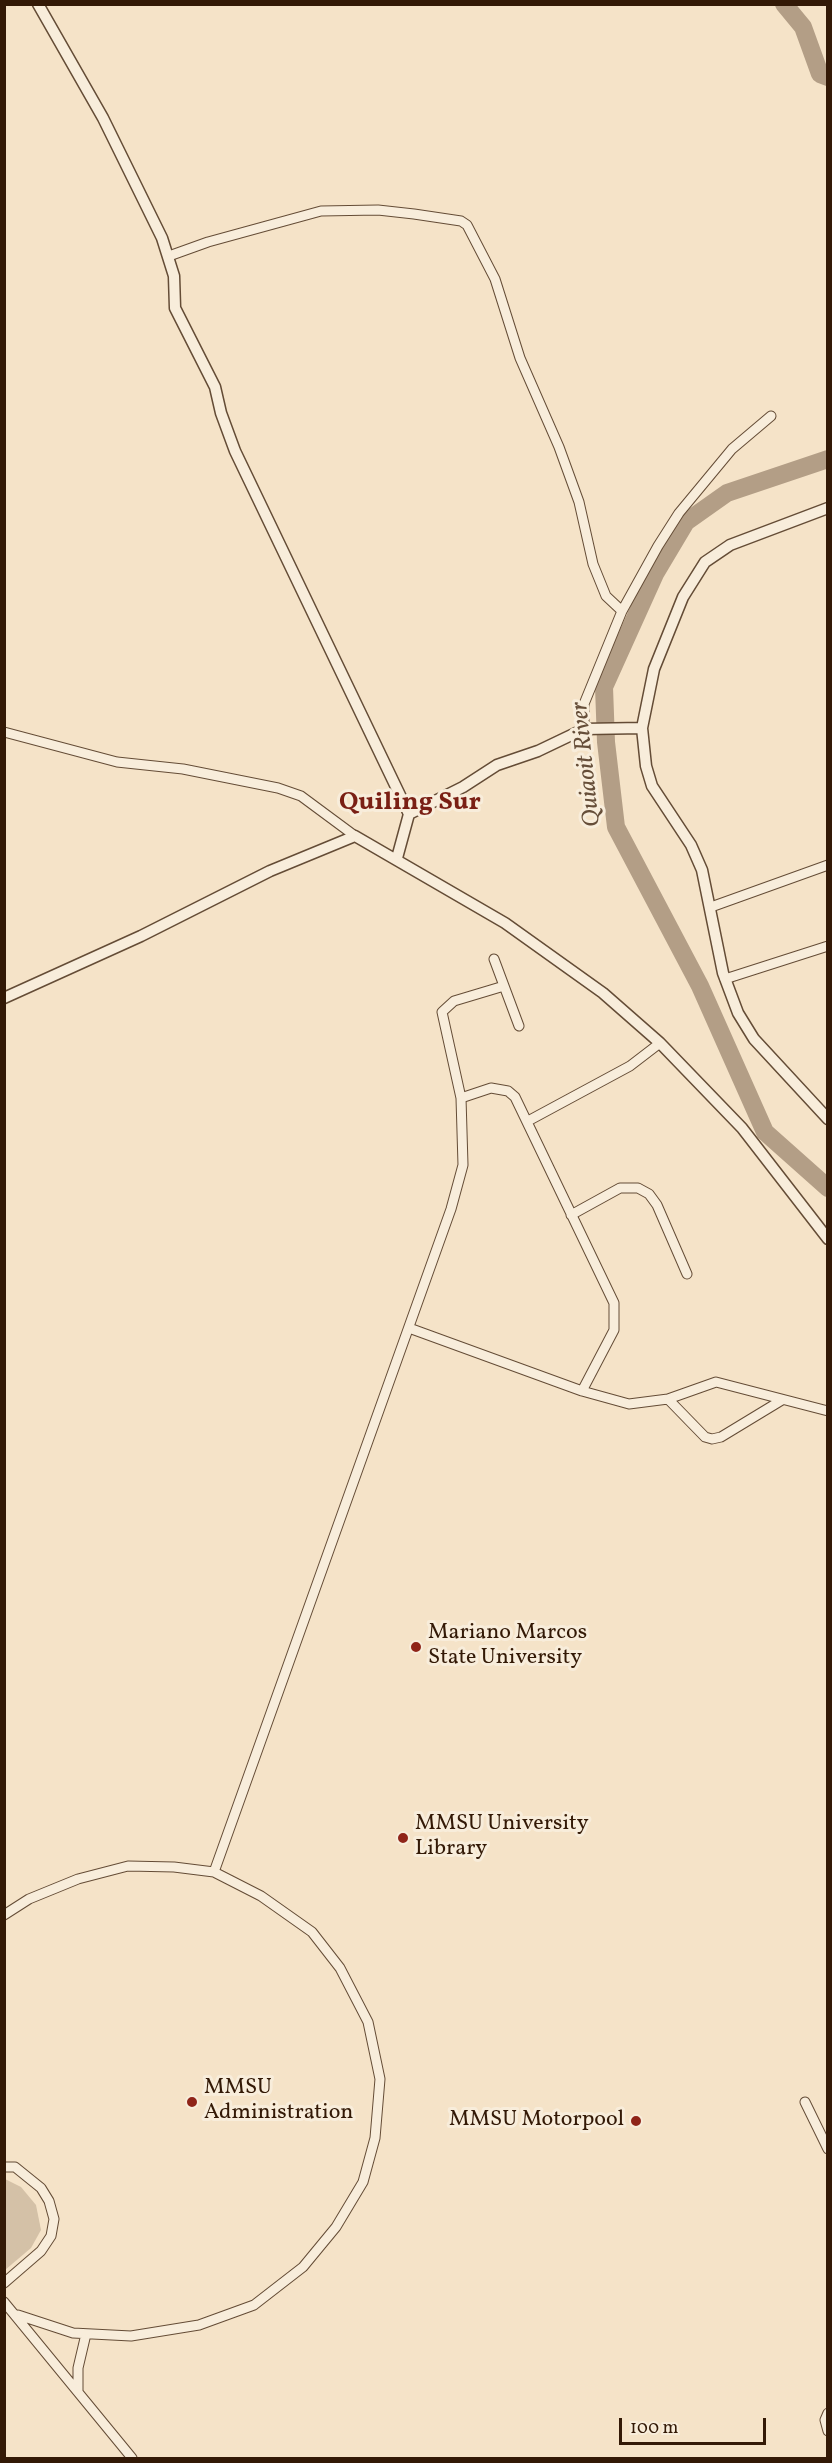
<!DOCTYPE html>
<html>
<head>
<meta charset="utf-8">
<style>
	body { margin:0 }
	#map { position:relative; width:832px; height:2463px; overflow:hidden; background:#f5e3c8; font-family:Vollkorn,serif }
	canvas { display:block }
	.frame { position:absolute; inset:0; border:6px solid #331906; pointer-events:none }
	.scale { position:absolute; left:619px; top:2418px; width:147px; height:27px; box-sizing:border-box; border:3px solid #331906; border-top:0; padding-left:8px; font-size:18px; line-height:21px; white-space:nowrap; color:#331906; -webkit-text-stroke:4px #f8eddb; paint-order:stroke }
</style>
</head>
<body>
<div id="map">
<canvas width="832" height="2463"></canvas>
<div class="frame"></div>
<div class="scale">100 m</div>
</div>
<script>
const ctx = document.querySelector('canvas').getContext('2d');
ctx.lineJoin = 'round';
function fillPath(path, color) {
  ctx.fillStyle = color;
  ctx.fill(path, 'evenodd');
}
function shape(rows) {
  const path = new Path2D();
  for (const r of rows) {
    path.moveTo(r[0], r[1]);
    for (let i = 2; i < r.length; i += 2) path.lineTo(r[i], r[i + 1]);
  }
  return path;
}
function stroke(path, color, width, dash) {
  ctx.strokeStyle = color;
  ctx.lineWidth = width;
  ctx.lineCap = dash ? 'butt' : 'round';
  ctx.setLineDash(dash || []);
  ctx.stroke(path);
}
function write(font, color, halo, rows, align = 'center') {
  ctx.font = font + ' Vollkorn,serif';
  ctx.lineWidth = 6;
  ctx.setLineDash([]);
  ctx.textBaseline = 'middle';
  ctx.strokeStyle = halo;
  ctx.fillStyle = color;
  for (const [text, x, y, turn = 0] of rows) {
    ctx.save();
    ctx.translate(x, y);
    ctx.rotate((+turn || 0) * Math.PI / 180);
    ctx.textAlign = isNaN(turn) ? turn : align;
    if (halo) ctx.strokeText(text, 0, 0);
    ctx.fillText(text, 0, 0);
    ctx.restore();
  }
}
fillPath(shape([
	[5,2179,21,2187,36,2205,41,2230,31,2248,5,2270]
]), '#d4c1a7');
stroke(shape([
	[784,4,803,27,820,74,828,77],
	[828,459,727,493,686,522,655,574,604,687,606,742,616,827,700,986,765,1132,828,1188]
]), '#b39e86', 18);
const minor = shape([
	[169,256,208,242,321,211,378,210,414,214,461,221,467,225,495,279,520,358,559,447,579,502,593,564,606,596,622,611],
	[584,729,584,704,622,611,658,546,679,513,732,449,771,416],
	[4,732,117,762,183,769,278,788,301,796,355,836],
	[711,907,828,865],
	[494,959,519,1026],
	[725,979,828,946],
	[461,1098,491,1088,508,1091,515,1097,614,1303,614,1330,582,1391],
	[528,1121,630,1066,660,1043],
	[571,1215,620,1188,638,1188,649,1194,657,1205,687,1274],
	[409,1328,582,1391,629,1404,668,1399,716,1382,828,1411],
	[668,1399,705,1437,712,1439,721,1437,782,1400],
	[214,1872,451,1209,463,1165,461,1098,442,1012,454,1001,504,986],
	[4,1915,29,1899,78,1879,128,1866,174,1867,214,1872,261,1896,312,1932,340,1968,368,2022,380,2079,375,2138,363,2182,336,2227,303,2267,254,2305,199,2325,131,2336,73,2333,18,2315],
	[805,2102,828,2149],
	[4,2167,15,2167,41,2188,49,2201,54,2219,51,2236,41,2251,4,2283],
	[4,2302,132,2458],
	[78,2391,78,2368,86,2334],
	[828,2413,825,2420,828,2431]
]);
const tertiary = shape([
	[38,4,103,118,162,238,174,276,175,308,215,387,221,413,235,451,409,814,397,858],
	[828,508,730,545,705,562,683,597,654,669,642,728,646,766,652,786,691,845,702,870,723,973,738,1013,754,1039,828,1119],
	[409,814,463,787,497,765,538,751,584,729,642,728],
	[4,998,141,936,270,871,355,836,505,923,603,993,660,1043,742,1128,828,1239]
]);
stroke(minor, '#644c36', 11);
stroke(tertiary, '#644c36', 13);
stroke(minor, '#f8eddb', 9);
stroke(tertiary, '#f8eddb', 10);
for (const [x, y, r, color] of [
	[416,1647,6,"#8f2418"],
	[403,1838,6,"#8f2418"],
	[192,2102,6,"#8f2418"],
	[636,2121,6,"#8f2418"]
]) {
  const dot = new Path2D();
  dot.arc(x, y, r, 0, 2 * Math.PI);
  ctx.fillStyle = color;
  ctx.fill(dot);
  stroke(dot, '#f8eddb', 2);
}
write('22px', '#331906', '#f8eddb', [
	["Mariano Marcos",428,1634],
	["State University",428,1659],
	["MMSU University",415,1825],
	["Library",415,1850],
	["MMSU",204,2089],
	["Administration",204,2114],
	["MMSU Motorpool",624,2121,"right"]
], 'left');
write('italic 24px', '#664e39', '#f8eddb', [
	["Quiaoit River",588,764,-96]
]);
write('bold 26px', '#7a1f14', '#f8eddb', [
	["Quiling Sur",410,804]
]);
</script>
</body>
</html>
